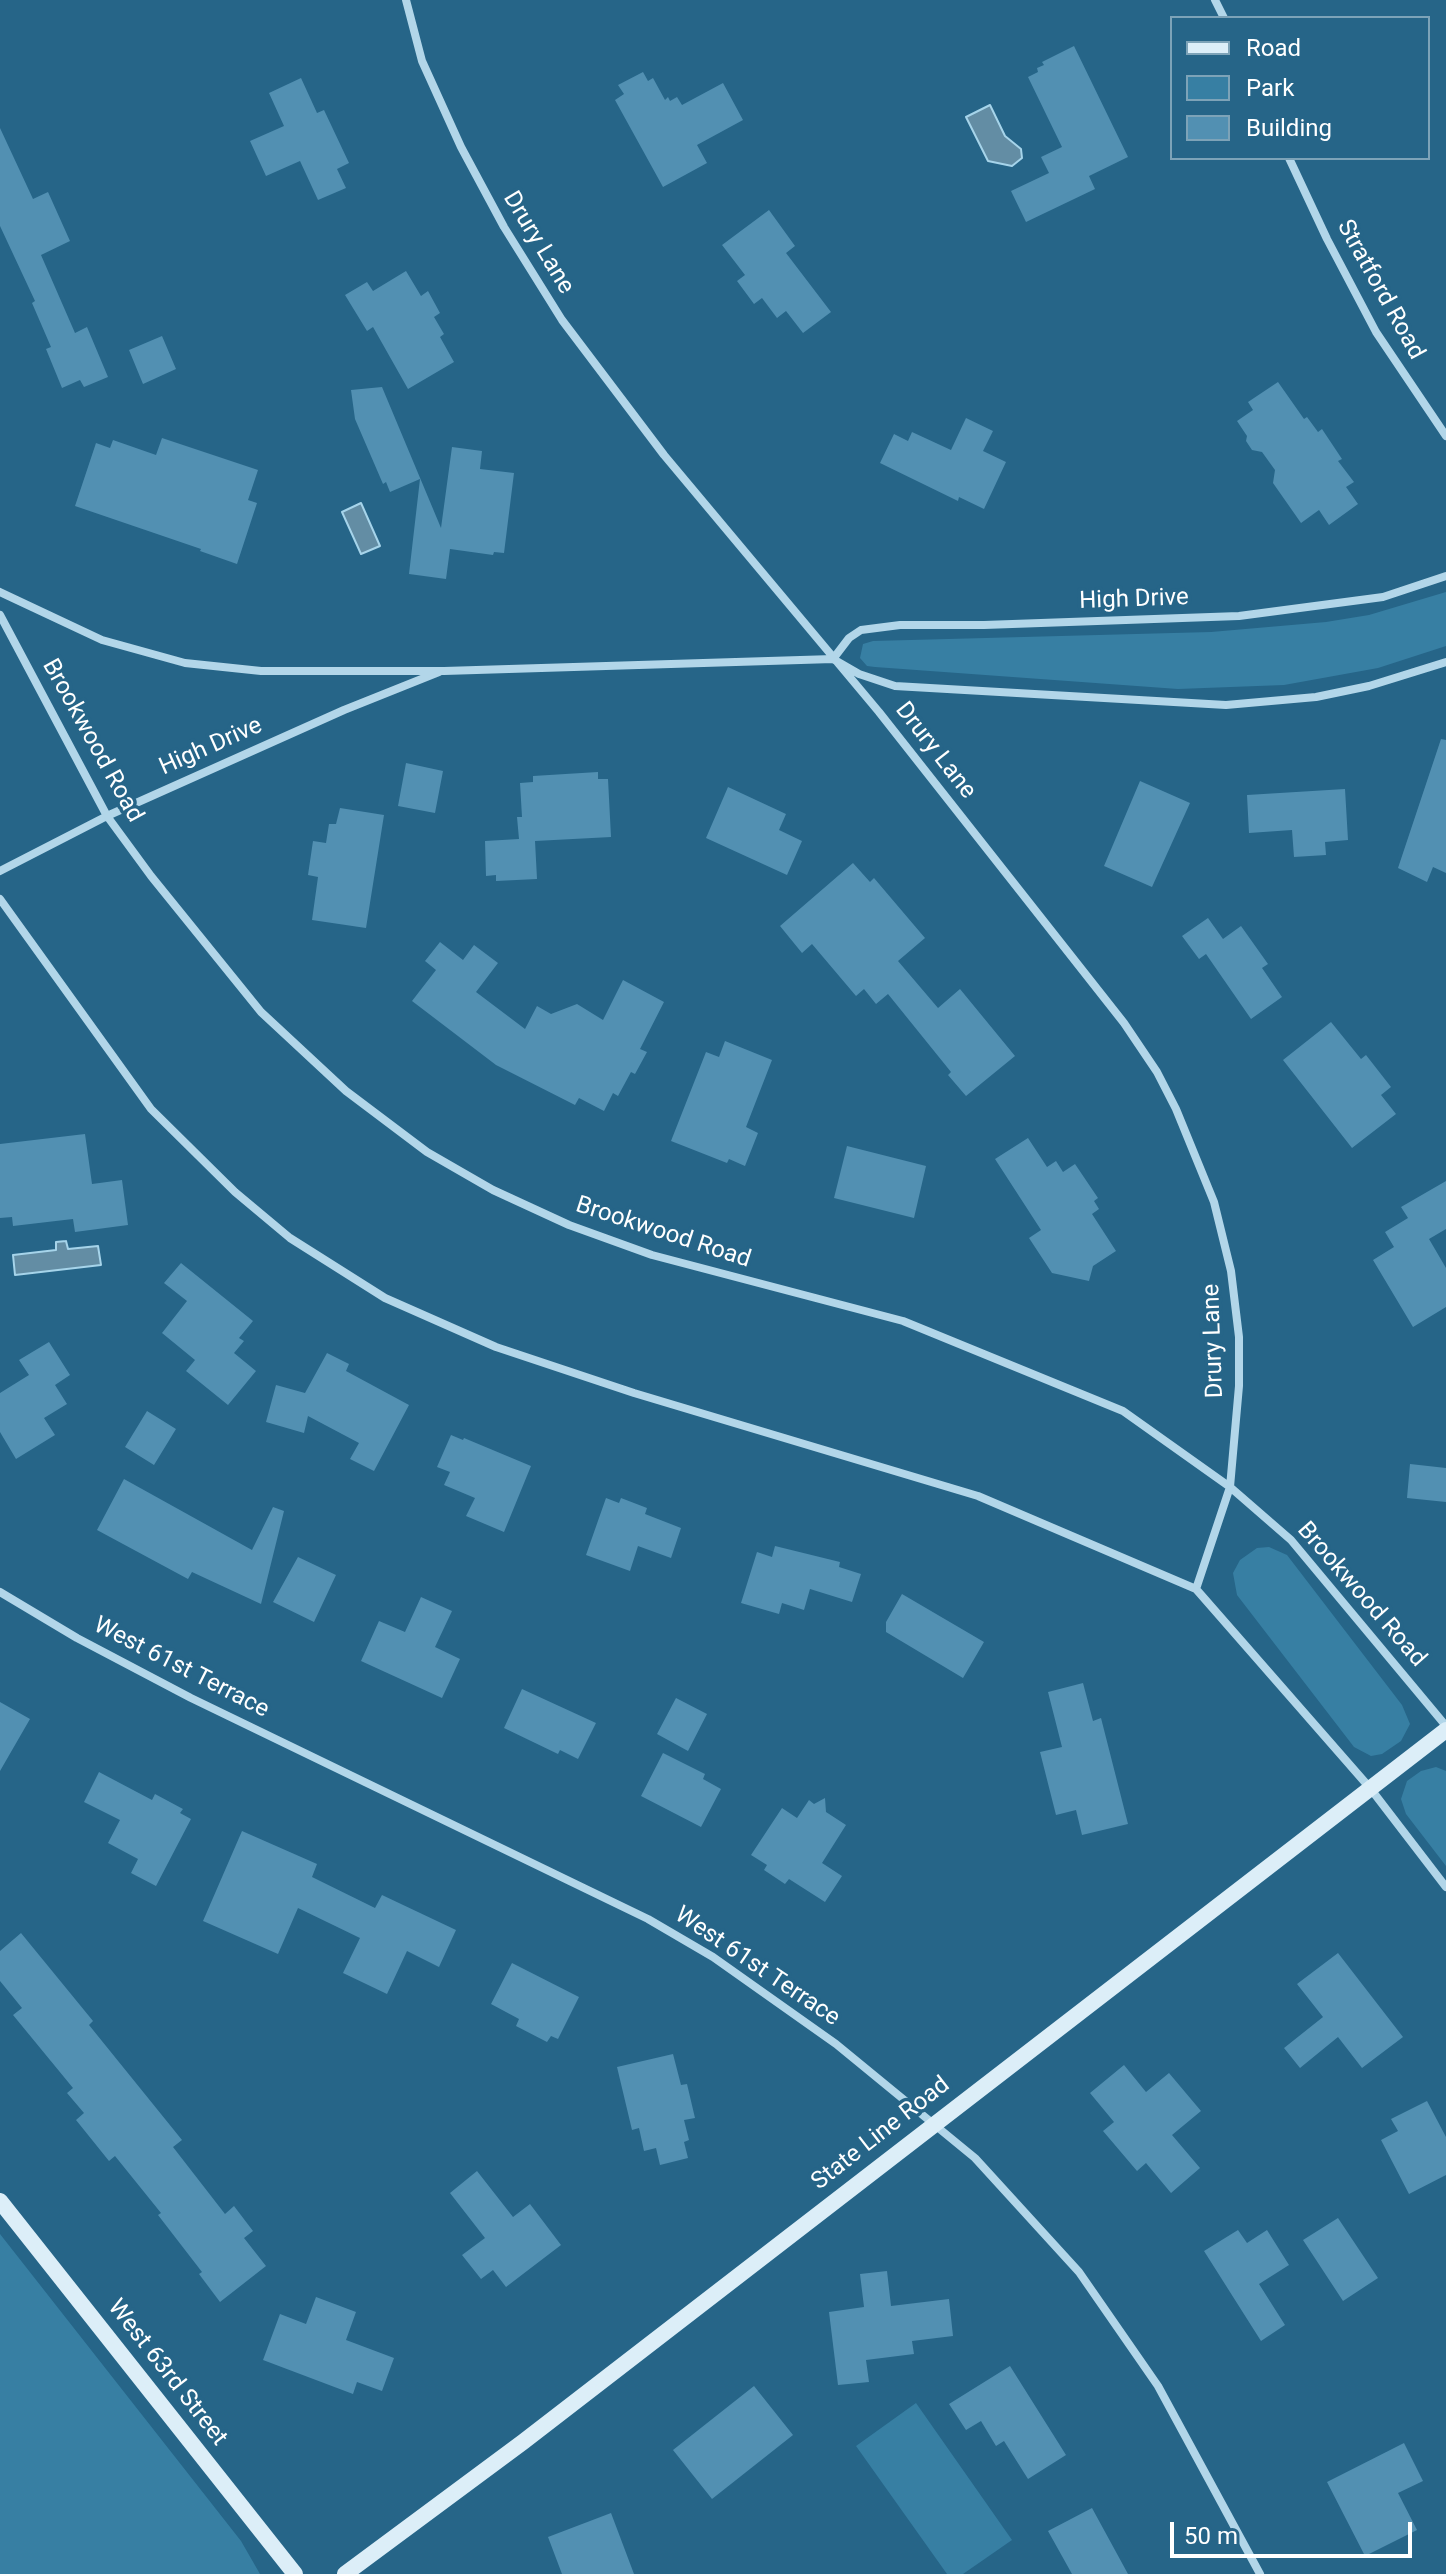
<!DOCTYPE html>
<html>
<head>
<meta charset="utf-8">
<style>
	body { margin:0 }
	#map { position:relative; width:1446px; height:2574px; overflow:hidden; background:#266588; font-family:Roboto,sans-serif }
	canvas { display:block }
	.legend { position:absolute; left:1170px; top:16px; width:260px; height:144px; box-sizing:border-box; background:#266588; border:2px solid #7da3b8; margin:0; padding:10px 14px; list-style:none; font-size:24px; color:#fff }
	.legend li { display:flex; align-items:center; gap:16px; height:40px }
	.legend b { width:40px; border:2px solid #7da3b8 }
	.scale { position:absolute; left:1170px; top:2522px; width:242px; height:36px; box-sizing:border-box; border:4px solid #fff; border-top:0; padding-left:10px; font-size:24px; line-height:28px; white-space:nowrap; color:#fff; -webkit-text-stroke:6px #266588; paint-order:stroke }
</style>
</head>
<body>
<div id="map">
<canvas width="1446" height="2574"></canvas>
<ul class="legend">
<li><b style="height:10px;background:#dceef8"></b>Road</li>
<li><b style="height:22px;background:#377fa3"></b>Park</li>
<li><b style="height:22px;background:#5290b2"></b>Building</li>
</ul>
<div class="scale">50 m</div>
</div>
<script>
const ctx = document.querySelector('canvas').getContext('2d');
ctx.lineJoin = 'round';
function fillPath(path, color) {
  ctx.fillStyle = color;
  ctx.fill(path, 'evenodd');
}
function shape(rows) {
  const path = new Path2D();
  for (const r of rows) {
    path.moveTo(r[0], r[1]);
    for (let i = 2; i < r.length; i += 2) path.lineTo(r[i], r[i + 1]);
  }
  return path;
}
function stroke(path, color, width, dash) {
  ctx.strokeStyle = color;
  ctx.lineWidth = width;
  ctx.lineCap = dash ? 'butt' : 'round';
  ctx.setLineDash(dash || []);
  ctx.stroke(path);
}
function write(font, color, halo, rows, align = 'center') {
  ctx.font = font + ' Roboto,sans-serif';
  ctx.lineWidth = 7;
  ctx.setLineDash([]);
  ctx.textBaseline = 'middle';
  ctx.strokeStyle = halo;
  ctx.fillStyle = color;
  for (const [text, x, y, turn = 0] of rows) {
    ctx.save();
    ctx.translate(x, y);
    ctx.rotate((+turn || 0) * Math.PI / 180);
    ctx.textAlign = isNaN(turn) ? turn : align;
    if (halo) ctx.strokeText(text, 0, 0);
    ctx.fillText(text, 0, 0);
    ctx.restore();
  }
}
fillPath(shape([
	[1446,592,1446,646,1378,668,1284,685,1178,689,875,667,867,666,860,658,863,644,873,641,1211,632,1326,622,1369,615],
	[1269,1547,1287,1555,1402,1705,1410,1724,1401,1741,1382,1754,1371,1756,1354,1747,1237,1595,1233,1573,1240,1560,1257,1548],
	[1436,1767,1446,1771,1446,1866,1406,1814,1401,1799,1407,1781,1421,1771],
	[0,2234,241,2541,260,2574,0,2574],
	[916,2403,1012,2540,963,2574,947,2574,856,2446]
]), '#377fa3');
const water = shape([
	[990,105,1005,136,1021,149,1022,158,1012,166,988,161,966,117,990,105],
	[361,503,380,546,361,554,342,512,361,503],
	[66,1241,68,1249,98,1246,101,1265,15,1275,13,1255,56,1250,56,1242,66,1241]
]);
fillPath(water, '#638da4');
stroke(water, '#a6d4ea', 2);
fillPath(shape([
	[1074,46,1128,157,1089,176,1095,189,1026,222,1011,191,1049,173,1041,157,1062,147,1028,77,1038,72,1037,68,1044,65,1042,62],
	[643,72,648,81,653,78,665,100,668,97,670,101,677,97,682,105,723,83,743,120,697,145,707,163,663,187,615,100,624,94,618,85],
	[301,78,317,113,324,110,349,163,337,169,346,188,318,200,300,161,266,176,250,141,284,126,269,93],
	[0,128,33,199,48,192,70,241,41,255,75,333,87,327,108,377,84,387,80,380,62,388,46,349,51,347,32,303,35,301,0,226],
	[769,210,795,246,786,253,831,312,803,333,786,311,777,318,762,298,754,304,737,281,745,275,722,245],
	[406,271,421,296,428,291,440,313,434,317,444,334,440,337,454,362,408,389,373,327,367,331,345,295,367,282,373,291],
	[162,336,176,369,143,384,129,350],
	[1278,382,1304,419,1307,417,1318,432,1322,429,1342,459,1338,461,1354,482,1346,487,1358,504,1329,525,1319,510,1301,523,1273,483,1275,470,1262,452,1252,450,1246,441,1247,436,1237,421,1253,410,1248,402],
	[382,387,441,528,452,447,482,451,480,469,514,473,504,553,494,552,493,555,450,549,446,579,409,574,420,479,390,492,386,482,383,484,355,419,351,390],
	[966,418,993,431,983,451,1006,462,984,509,959,497,958,501,880,463,894,434,908,441,912,432,951,450],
	[162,438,258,470,248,500,257,503,237,564,200,551,201,549,75,506,96,443,110,448,113,440,156,455],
	[1441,739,1446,740,1446,873,1433,867,1427,882,1398,868],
	[406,763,443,771,435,813,398,806],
	[598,772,598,779,608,779,611,837,535,841,537,879,496,881,496,875,486,876,485,841,519,839,517,817,522,817,520,783,533,782,533,776],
	[1140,781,1190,803,1152,887,1104,866],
	[728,787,786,814,779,830,802,841,787,875,706,838],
	[1345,789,1348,840,1325,842,1326,855,1294,857,1292,830,1249,833,1247,795],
	[340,808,384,815,366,928,312,920,318,877,308,875,313,841,326,843,329,824,336,824],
	[853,863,870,882,874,878,925,938,898,961,938,1008,960,989,1015,1056,966,1096,948,1075,951,1072,888,994,876,1004,864,989,856,996,812,944,802,953,780,926],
	[1208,918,1223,939,1241,926,1268,964,1262,968,1282,997,1251,1019,1206,954,1199,959,1182,936],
	[440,942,463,960,474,945,498,963,476,992,525,1029,537,1006,551,1014,577,1004,603,1020,623,980,664,1002,640,1049,647,1052,635,1074,631,1072,618,1096,613,1093,604,1111,579,1098,575,1105,496,1065,412,1001,436,970,425,961],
	[1331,1022,1361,1059,1366,1055,1391,1087,1381,1095,1396,1114,1352,1148,1283,1060],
	[725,1041,772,1060,746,1127,758,1133,745,1166,729,1159,727,1163,671,1141,706,1052,719,1057],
	[85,1134,92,1184,122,1180,128,1225,75,1232,73,1219,13,1226,12,1217,0,1218,0,1144],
	[1028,1138,1047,1167,1056,1161,1063,1172,1075,1164,1098,1198,1094,1201,1099,1209,1092,1214,1116,1251,1093,1266,1089,1281,1052,1273,1029,1238,1041,1230,995,1159],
	[847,1146,926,1166,914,1218,834,1198],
	[1446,1181,1446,1229,1429,1239,1446,1268,1446,1307,1413,1327,1373,1260,1394,1247,1385,1232,1408,1218,1401,1207],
	[181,1263,253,1321,239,1338,244,1341,234,1353,256,1371,228,1405,186,1371,195,1360,162,1333,187,1301,164,1283],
	[49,1342,70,1375,55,1385,67,1404,44,1418,55,1435,16,1459,0,1432,0,1393,29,1375,19,1360],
	[327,1353,349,1364,346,1371,409,1405,374,1471,350,1459,359,1443,308,1416,304,1433,266,1422,276,1385,305,1393],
	[147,1411,176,1429,154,1465,125,1447],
	[451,1435,463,1440,464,1438,531,1466,504,1532,466,1516,475,1498,444,1485,450,1472,437,1467],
	[1410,1464,1446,1468,1446,1502,1407,1498],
	[124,1479,252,1550,273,1507,284,1511,261,1604,192,1572,188,1579,97,1530],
	[606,1498,619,1503,621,1498,647,1508,645,1514,681,1528,671,1558,638,1546,630,1571,586,1555],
	[775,1546,840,1562,839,1567,861,1574,852,1602,810,1589,804,1610,782,1603,779,1614,741,1603,757,1552,772,1557],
	[298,1557,336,1575,314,1622,273,1602],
	[902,1594,984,1642,963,1678,886,1632,886,1622],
	[421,1597,452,1611,435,1647,460,1659,442,1698,361,1661,379,1621,405,1632],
	[1083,1683,1093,1721,1101,1718,1128,1824,1082,1835,1076,1810,1056,1815,1040,1752,1062,1747,1048,1692],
	[522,1689,596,1723,578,1759,560,1750,558,1754,504,1728],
	[676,1698,707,1714,688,1751,657,1734],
	[0,1702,30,1719,0,1771],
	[663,1753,705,1774,703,1779,721,1789,701,1827,641,1796],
	[99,1772,152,1800,155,1794,183,1809,180,1813,191,1819,156,1886,131,1873,138,1859,108,1843,120,1820,84,1802],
	[825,1798,826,1812,846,1825,822,1863,842,1876,825,1902,789,1879,785,1884,764,1870,767,1865,751,1855,782,1808,797,1818,809,1800,814,1804],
	[242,1831,317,1864,312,1877,375,1908,382,1895,456,1930,439,1967,407,1951,387,1994,343,1973,360,1938,298,1908,278,1954,203,1921],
	[21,1933,93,2021,89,2025,182,2140,173,2147,225,2214,234,2206,253,2231,244,2238,266,2266,220,2302,199,2274,202,2272,158,2215,161,2213,115,2156,109,2161,76,2120,84,2113,67,2093,73,2088,13,2015,22,2008,0,1981,0,1951],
	[1338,1953,1403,2037,1362,2068,1338,2037,1300,2068,1284,2048,1323,2017,1297,1984],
	[512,1963,579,1997,558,2039,551,2036,547,2042,516,2026,519,2019,491,2004],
	[673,2054,681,2085,687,2084,695,2118,684,2120,689,2140,684,2142,688,2158,660,2165,656,2148,644,2151,639,2128,632,2130,617,2067],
	[1124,2065,1146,2092,1169,2073,1201,2111,1172,2135,1200,2168,1171,2193,1146,2163,1137,2171,1103,2131,1114,2122,1090,2093],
	[1427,2101,1446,2137,1446,2175,1409,2194,1381,2140,1398,2131,1391,2119],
	[477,2171,513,2217,530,2204,561,2245,506,2287,493,2270,481,2279,462,2255,485,2238,450,2193],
	[1338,2218,1378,2278,1343,2301,1303,2240],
	[1238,2230,1247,2243,1267,2230,1289,2265,1259,2284,1285,2325,1261,2341,1204,2251],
	[887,2271,891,2306,949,2299,953,2336,912,2341,914,2354,866,2360,869,2382,838,2385,829,2312,864,2307,860,2274],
	[316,2297,356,2312,346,2340,394,2358,382,2391,357,2382,353,2394,263,2360,280,2314,306,2324],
	[1010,2366,1066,2455,1028,2479,1004,2441,996,2446,981,2421,966,2430,949,2404],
	[754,2386,793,2435,712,2499,673,2450],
	[1404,2443,1423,2481,1398,2493,1417,2530,1365,2556,1327,2482],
	[1092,2508,1128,2574,1072,2574,1048,2531],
	[611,2513,634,2574,562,2574,548,2537]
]), '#5290b2');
stroke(shape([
	[406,0,422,61,461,147,504,227,562,320,664,455,879,712,1124,1023,1157,1072,1176,1109,1214,1202,1231,1271,1239,1337,1239,1386,1230,1487,1196,1589],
	[1215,0,1224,18],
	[1289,158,1327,239,1376,332,1446,436],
	[0,592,102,640,185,663,261,671,444,671,833,659,859,674,895,686,1226,705,1316,697,1369,686,1446,662],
	[0,615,107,816,151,876,261,1012,346,1091,427,1152,493,1190,569,1225,652,1255,903,1321,1123,1411,1230,1487,1291,1540,1446,1726],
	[833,659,849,638,861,630,900,625,984,625,1239,616,1383,597,1446,576],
	[0,871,107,816,344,710,439,672],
	[0,899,151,1109,235,1192,290,1238,385,1298,496,1347,634,1393,978,1496,1196,1589,1370,1788,1446,1887],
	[0,1592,77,1638,191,1698,648,1919,713,1957,836,2044,975,2158,1079,2272,1158,2386,1260,2574]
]), '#b2d6e9', 8);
stroke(shape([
	[0,2201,295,2574],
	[345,2574,523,2442,1446,1730]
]), '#dceef8', 16);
write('24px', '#fff', '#266588', [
	["Drury Lane",538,243,59],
	["Stratford Road",1380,290,61],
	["High Drive",1134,600,-2],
	["Brookwood Road",92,741,61],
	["High Drive",211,747,-24],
	["Drury Lane",935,751,52],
	["Brookwood Road",663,1233,18],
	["Drury Lane",1214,1341,-92],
	["Brookwood Road",1361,1595,49],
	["West 61st Terrace",181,1668,27],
	["West 61st Terrace",757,1967,34],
	["State Line Road",881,2134,-38],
	["West 63rd Street",167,2373,52]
]);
</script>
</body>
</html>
